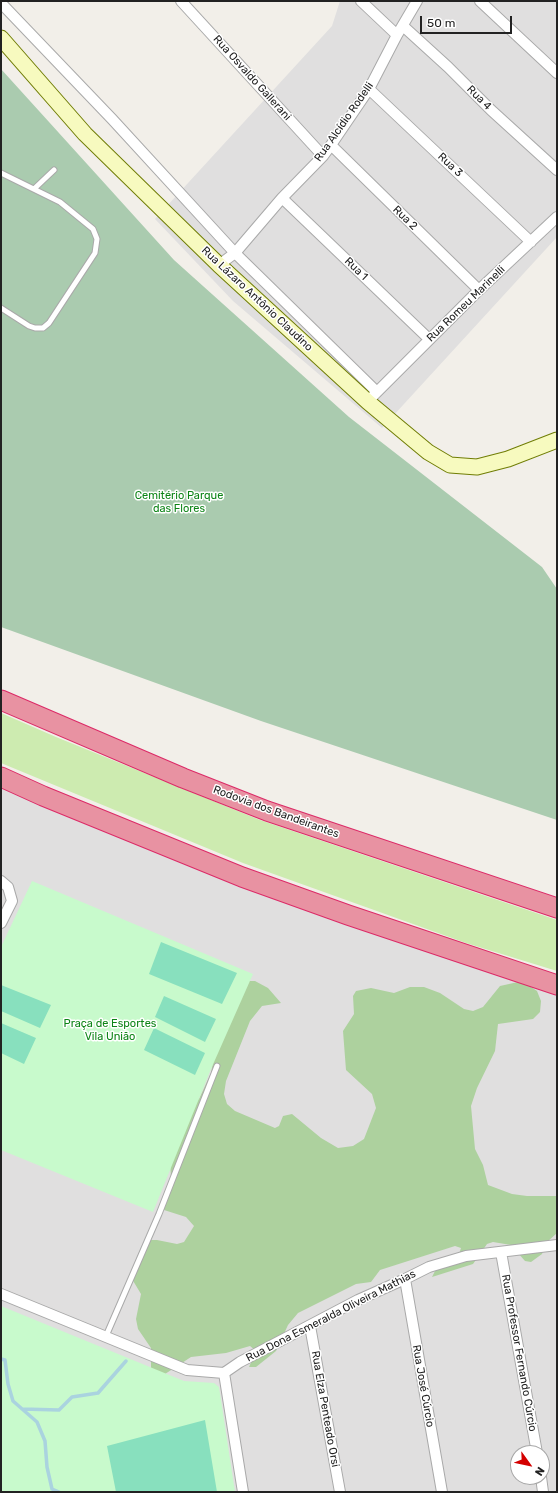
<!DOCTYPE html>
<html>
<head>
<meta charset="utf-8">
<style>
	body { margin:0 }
	#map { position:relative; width:558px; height:1493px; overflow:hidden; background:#f2efe9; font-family:Rubik,sans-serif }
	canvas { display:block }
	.frame { position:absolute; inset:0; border:2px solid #222; pointer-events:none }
	.north { position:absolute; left:510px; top:1445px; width:40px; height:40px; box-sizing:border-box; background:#fff; border:1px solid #a7a7a7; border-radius:50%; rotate:123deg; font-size:11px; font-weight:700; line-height:16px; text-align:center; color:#222 }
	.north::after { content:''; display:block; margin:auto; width:14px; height:18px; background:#d40000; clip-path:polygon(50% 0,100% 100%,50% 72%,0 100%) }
	.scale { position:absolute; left:420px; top:16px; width:92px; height:18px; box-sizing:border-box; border:2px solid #222; border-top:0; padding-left:5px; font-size:12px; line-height:14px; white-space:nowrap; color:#222; -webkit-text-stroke:3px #fff; paint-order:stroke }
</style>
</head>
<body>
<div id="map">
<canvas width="558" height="1493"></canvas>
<div class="frame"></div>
<div class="north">N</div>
<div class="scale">50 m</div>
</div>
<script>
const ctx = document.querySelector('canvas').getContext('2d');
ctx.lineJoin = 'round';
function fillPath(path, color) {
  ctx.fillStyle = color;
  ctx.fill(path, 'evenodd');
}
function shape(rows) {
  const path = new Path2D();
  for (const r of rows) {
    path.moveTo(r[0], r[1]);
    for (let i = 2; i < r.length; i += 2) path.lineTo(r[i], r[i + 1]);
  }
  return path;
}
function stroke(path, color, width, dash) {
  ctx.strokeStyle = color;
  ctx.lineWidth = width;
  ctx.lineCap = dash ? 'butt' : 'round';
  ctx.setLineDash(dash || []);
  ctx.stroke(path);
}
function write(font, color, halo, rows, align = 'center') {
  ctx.font = font + ' Rubik,sans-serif';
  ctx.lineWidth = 3;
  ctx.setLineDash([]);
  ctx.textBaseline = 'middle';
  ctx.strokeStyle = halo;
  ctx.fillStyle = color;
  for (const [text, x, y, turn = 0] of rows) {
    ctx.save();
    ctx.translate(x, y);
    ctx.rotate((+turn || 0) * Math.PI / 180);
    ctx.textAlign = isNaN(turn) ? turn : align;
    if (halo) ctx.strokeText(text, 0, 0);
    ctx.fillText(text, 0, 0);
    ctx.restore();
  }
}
fillPath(shape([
	[340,1,557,1,557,237,382,428,233,301,155,219,332,26],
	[1,768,151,840,557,985,557,1492,1,1492],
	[518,1453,542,1453,542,1477,518,1477]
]), '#e0dfdf');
fillPath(shape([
	[1,713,56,737,260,820,557,920,557,971,466,943,243,863,1,763]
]), '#cdebb0');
fillPath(shape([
	[246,981,255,981,268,988,281,1003,262,1006,250,1021,226,1081,224,1094,227,1104,235,1111,275,1128,279,1126,283,1116,292,1114,321,1138,338,1148,353,1146,364,1139,376,1108,372,1094,346,1070,343,1031,354,1014,353,996,356,991,371,988,394,993,410,987,424,987,440,993,464,1009,473,1011,483,1007,500,986,518,982,528,985,537,991,541,1001,540,1012,533,1019,498,1024,495,1051,477,1088,471,1106,475,1149,483,1165,488,1185,512,1194,527,1196,557,1196,557,1233,546,1243,542,1254,531,1262,525,1261,511,1245,493,1242,487,1244,473,1264,432,1277,435,1271,459,1254,461,1248,455,1246,380,1270,371,1282,356,1284,298,1313,288,1325,276,1351,256,1367,249,1367,256,1351,250,1346,226,1353,191,1357,165,1374,151,1369,151,1348,138,1329,136,1319,141,1294,132,1279,137,1257,142,1246,149,1240,157,1240,177,1244,184,1242,194,1226,186,1217,164,1210,171,1178,170,1161,180,1110,199,1099,211,1073,219,1028]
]), '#add19e');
fillPath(shape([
	[1,69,174,260,349,417,542,567,557,589,557,820,261,721,1,627]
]), '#aacbaf');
fillPath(shape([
	[32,881,253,974,211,1069,153,1212,1,1150,1,947],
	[1,1306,184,1381,214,1383,219,1387,235,1492,1,1492]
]), '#c8facc');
fillPath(shape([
	[161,942,237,973,222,1004,149,974],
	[1,985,51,1005,40,1028,1,1011],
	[164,996,216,1019,205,1042,155,1017],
	[1,1023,36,1038,24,1064,1,1053],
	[154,1028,205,1053,195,1075,144,1050],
	[205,1420,217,1492,116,1492,107,1446]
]), '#88e0be');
stroke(shape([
	[1,1359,5,1360,8,1384,13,1401,37,1422,45,1441,47,1467,52,1489,59,1492],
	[22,1409,59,1410,72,1397,98,1393,126,1361]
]), '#aad3df', 3.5);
const service = shape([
	[1,173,60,202,93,229,97,239,95,253,49,323,43,328,35,328,29,326,1,308],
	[35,188,54,170],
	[106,1336,159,1214,217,1066]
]);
const minor = shape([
	[181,1,323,156],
	[361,1,397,35],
	[480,1,557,73],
	[1,3,112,119,235,253,377,392],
	[403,26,448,67,491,110,557,170],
	[369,89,531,242],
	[331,145,479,290],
	[282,198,429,339],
	[219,265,235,253,282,198,323,156,331,145,369,89,397,35,417,1],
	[372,397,479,290,557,217],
	[1,881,8,887,12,901,1,923],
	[501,1252,537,1453],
	[405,1279,442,1492],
	[1,1294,187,1370,224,1373,240,1362,358,1300,405,1279,429,1267,466,1256,557,1245],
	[310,1326,340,1492],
	[224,1373,243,1492],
	[541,1477,543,1492]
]);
const secondary = shape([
	[1,38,85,134,219,265,368,402,428,452,450,465,477,467,508,459,557,440]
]);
const motorway = shape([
	[1,700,183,778,267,811,557,908],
	[1,777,43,796,242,877,348,915,557,985]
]);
stroke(service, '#a9a9a9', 7);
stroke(minor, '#a9a9a9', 12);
stroke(secondary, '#707d05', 17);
stroke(motorway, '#dc2a67', 21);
stroke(service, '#fff', 5);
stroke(minor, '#fff', 10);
stroke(secondary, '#f7fabf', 15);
stroke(motorway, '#e892a2', 19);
write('11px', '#222', '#fff', [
	["Rua Osvaldo Gallerani",252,78,48],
	["Rua 4",479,98,45],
	["Rua Alcídio Rodelli",344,122,-55],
	["Rua 3",450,165,43],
	["Rua 2",405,218,44],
	["Rua 1",356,269,44],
	["Rua Lázaro Antônio Claudino",257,299,43],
	["Rua Romeu Marinelli",466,304,-44],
	["Rodovia dos Bandeirantes",276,812,20],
	["Rua Dona Esmeralda Oliveira Mathias",331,1316,-27],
	["Rua Professor Fernando Cúrcio",519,1353,80],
	["Rua José Cúrcio",423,1386,80],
	["Rua Elza Penteado Orsi",325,1409,80]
]);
write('11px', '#0c8416', '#fff', [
	["Cemitério Parque",179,496],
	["das Flores",179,509],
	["Praça de Esportes",110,1024],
	["Vila União",110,1037]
]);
</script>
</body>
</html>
